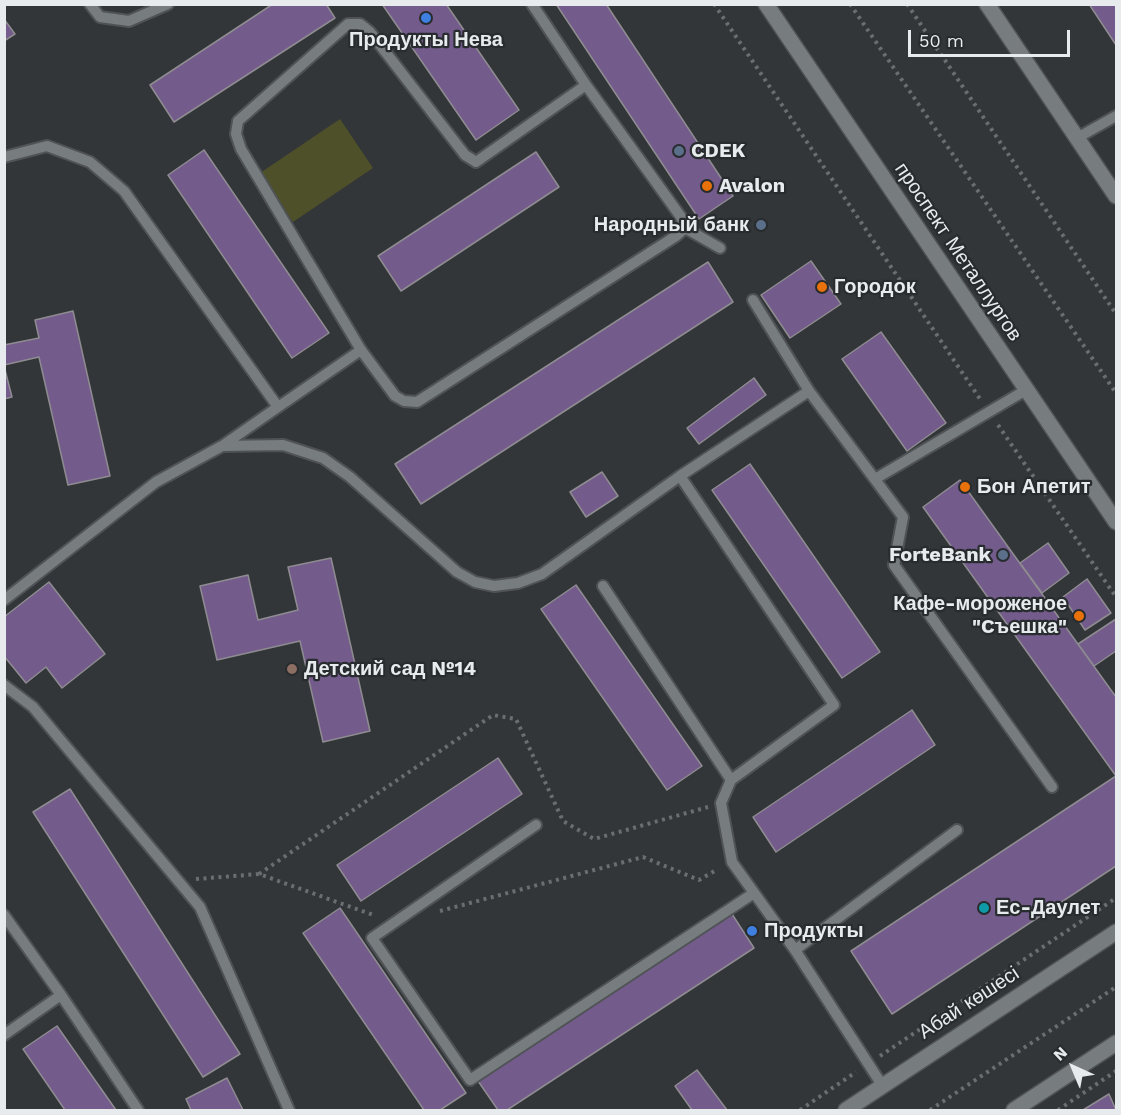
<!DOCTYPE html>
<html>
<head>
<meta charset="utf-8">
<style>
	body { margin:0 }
	#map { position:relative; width:1121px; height:1115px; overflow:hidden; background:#323639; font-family:"Work Sans",sans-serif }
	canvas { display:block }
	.frame { position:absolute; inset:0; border:6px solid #e8ebed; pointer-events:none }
	.north { position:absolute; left:1043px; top:1037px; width:60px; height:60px; -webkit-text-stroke:4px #282c2f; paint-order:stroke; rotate:316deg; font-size:16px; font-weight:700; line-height:24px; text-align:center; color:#e8ebed }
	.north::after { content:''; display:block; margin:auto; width:21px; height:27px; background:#e8ebed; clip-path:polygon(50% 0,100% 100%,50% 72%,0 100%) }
	.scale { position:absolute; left:908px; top:30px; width:162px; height:27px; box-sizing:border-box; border:3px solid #e8ebed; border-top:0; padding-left:8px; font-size:18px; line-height:21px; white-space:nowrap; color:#e8ebed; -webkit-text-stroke:4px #282c2f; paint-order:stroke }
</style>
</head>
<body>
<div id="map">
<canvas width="1121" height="1115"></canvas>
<div class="frame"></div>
<div class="north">N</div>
<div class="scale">50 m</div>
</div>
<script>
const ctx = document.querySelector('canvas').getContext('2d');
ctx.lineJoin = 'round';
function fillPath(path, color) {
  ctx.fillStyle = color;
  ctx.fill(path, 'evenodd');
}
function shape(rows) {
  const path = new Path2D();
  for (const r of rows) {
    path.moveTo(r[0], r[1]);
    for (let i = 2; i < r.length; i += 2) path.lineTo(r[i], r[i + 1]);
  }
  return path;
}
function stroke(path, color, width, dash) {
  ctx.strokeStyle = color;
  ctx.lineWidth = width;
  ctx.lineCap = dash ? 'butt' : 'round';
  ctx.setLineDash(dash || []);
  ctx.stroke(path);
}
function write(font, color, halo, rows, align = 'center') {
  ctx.font = font + ' "Work Sans",sans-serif';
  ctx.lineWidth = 4.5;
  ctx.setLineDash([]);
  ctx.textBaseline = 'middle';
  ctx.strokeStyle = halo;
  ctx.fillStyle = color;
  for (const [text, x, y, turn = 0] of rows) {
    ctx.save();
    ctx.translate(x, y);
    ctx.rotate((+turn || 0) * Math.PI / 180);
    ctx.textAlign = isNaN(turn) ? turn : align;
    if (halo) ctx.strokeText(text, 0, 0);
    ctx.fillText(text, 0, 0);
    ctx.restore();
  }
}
fillPath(shape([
	[340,119,373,168,293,222,260,173]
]), '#4d5028');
const building = shape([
	[273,4,326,4,335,18,174,122,150,85,273,4],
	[382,4,446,4,519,110,476,140,382,4],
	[556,4,606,4,733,196,699,219,556,4],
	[1089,4,1116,4,1116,45,1089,4],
	[4,19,15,34,4,41,4,19],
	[204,150,329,333,292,358,168,175,204,150],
	[536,152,559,187,401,291,378,256,536,152],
	[811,261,841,304,790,338,761,295,811,261],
	[708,262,733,302,421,504,395,464,708,262],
	[73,311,110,476,68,485,39,357,4,365,4,345,39,338,35,320,73,311],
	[881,332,946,423,907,451,842,359,881,332],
	[4,366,12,397,4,399,4,366],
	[754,378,766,395,699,444,687,428,754,378],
	[750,464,880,652,842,678,712,490,750,464],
	[602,472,618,496,586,517,570,492,602,472],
	[960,480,1116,697,1116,776,923,507,960,480],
	[1048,543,1069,573,1042,593,1020,563,1048,543],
	[331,558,370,731,323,742,300,641,217,660,200,586,248,575,258,620,298,610,288,567,331,558],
	[1087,579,1111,613,1085,630,1063,597,1087,579],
	[49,582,105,654,62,688,46,667,26,683,4,656,4,617,49,582],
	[576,585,702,766,667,790,541,609,576,585],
	[1116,619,1116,651,1094,666,1078,644,1116,619],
	[912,710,935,745,776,852,753,817,912,710],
	[498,758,522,794,361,901,337,865,498,758],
	[1116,776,1116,866,892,1014,851,951,1116,776],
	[70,789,240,1054,203,1077,33,812,70,789],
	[340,908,466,1093,440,1110,424,1110,303,933,340,908],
	[732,914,754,948,507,1110,498,1110,478,1081,732,914],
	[57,1026,116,1110,65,1110,23,1049,57,1026],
	[697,1070,727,1110,692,1110,675,1086,697,1070],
	[227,1078,243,1110,191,1110,186,1099,227,1078],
	[1109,1094,1116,1110,1083,1110,1109,1094]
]);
fillPath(building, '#735b8b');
stroke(building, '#8f8c91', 1.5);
const lane = shape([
	[90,4,100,17,129,21,168,4],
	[532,4,586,85],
	[1077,138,1116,116],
	[4,157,47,146,90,162,124,191,278,407,361,350,241,149,236,134,238,121,348,24,360,24,370,32,465,155,476,162,586,85,681,217,685,228,676,236,417,402,404,401,395,396,361,350],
	[685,228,720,248],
	[753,300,809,391,903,517,894,565,1052,787],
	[222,446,283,445,323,458,350,477,457,572,475,582,494,586,518,583,542,574,680,476],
	[875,479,1026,390],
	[603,586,731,780,834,705,680,476,809,391],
	[4,600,156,482,222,446,278,407],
	[4,685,33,707,200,907,289,1110],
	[731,780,721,803,732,862,795,950,882,1085],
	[536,825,372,938,470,1080,754,893],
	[4,915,61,995,138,1110],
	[795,950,957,830],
	[4,1035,61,995]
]);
const secondary = shape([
	[766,4,1116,522],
	[987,4,1116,196],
	[846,1110,1116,932],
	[1014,1110,1116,1043]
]);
stroke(lane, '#505355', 14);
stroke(secondary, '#505355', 18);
stroke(shape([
	[714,4,980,399],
	[850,4,1116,393],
	[907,4,1116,314],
	[998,425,1116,597],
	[259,874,493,715,516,719,563,821,594,839,708,807],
	[196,879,259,874,376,916],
	[440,911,643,857,699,880,718,869],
	[880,1056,1116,898],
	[800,1110,856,1072],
	[930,1110,1116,987],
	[1058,1110,1116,1071]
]), '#6a6e71', 4, [3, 4.5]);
stroke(lane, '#777c7f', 10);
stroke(secondary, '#777c7f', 15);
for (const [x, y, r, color] of [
	[426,18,6,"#3f7fe0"],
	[679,151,6,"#5c6f8a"],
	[707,186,6,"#e8710a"],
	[761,225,6,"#5c6f8a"],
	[822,287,6,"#e8710a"],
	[965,487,6,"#e8710a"],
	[1003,555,6,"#5c6f8a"],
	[1079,616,6,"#e8710a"],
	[292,669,6,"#8d6e63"],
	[984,908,6,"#0f9aa8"],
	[752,931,6,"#3f7fe0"]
]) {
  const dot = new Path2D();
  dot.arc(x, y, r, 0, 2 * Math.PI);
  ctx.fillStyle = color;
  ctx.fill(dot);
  stroke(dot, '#282c2f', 2);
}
write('bold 20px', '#e8ebed', '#282c2f', [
	["Продукты Нева",426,40,"center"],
	["CDEK",691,151],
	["Avalon",719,186],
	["Народный банк",749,225,"right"],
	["Городок",834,287],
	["Бон Апетит",977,487],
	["ForteBank",991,555,"right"],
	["Кафе-мороженое",1067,604,"right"],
	["\"Cъешка\"",1067,627,"right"],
	["Детский сад №14",304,669],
	["Ес-Даулет",996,908],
	["Продукты",764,931]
], 'left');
write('20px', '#e8ebed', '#282c2f', [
	["проспект Металлургов",958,252,56],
	["Абай көшесі",969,1003,-33]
]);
</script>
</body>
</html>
